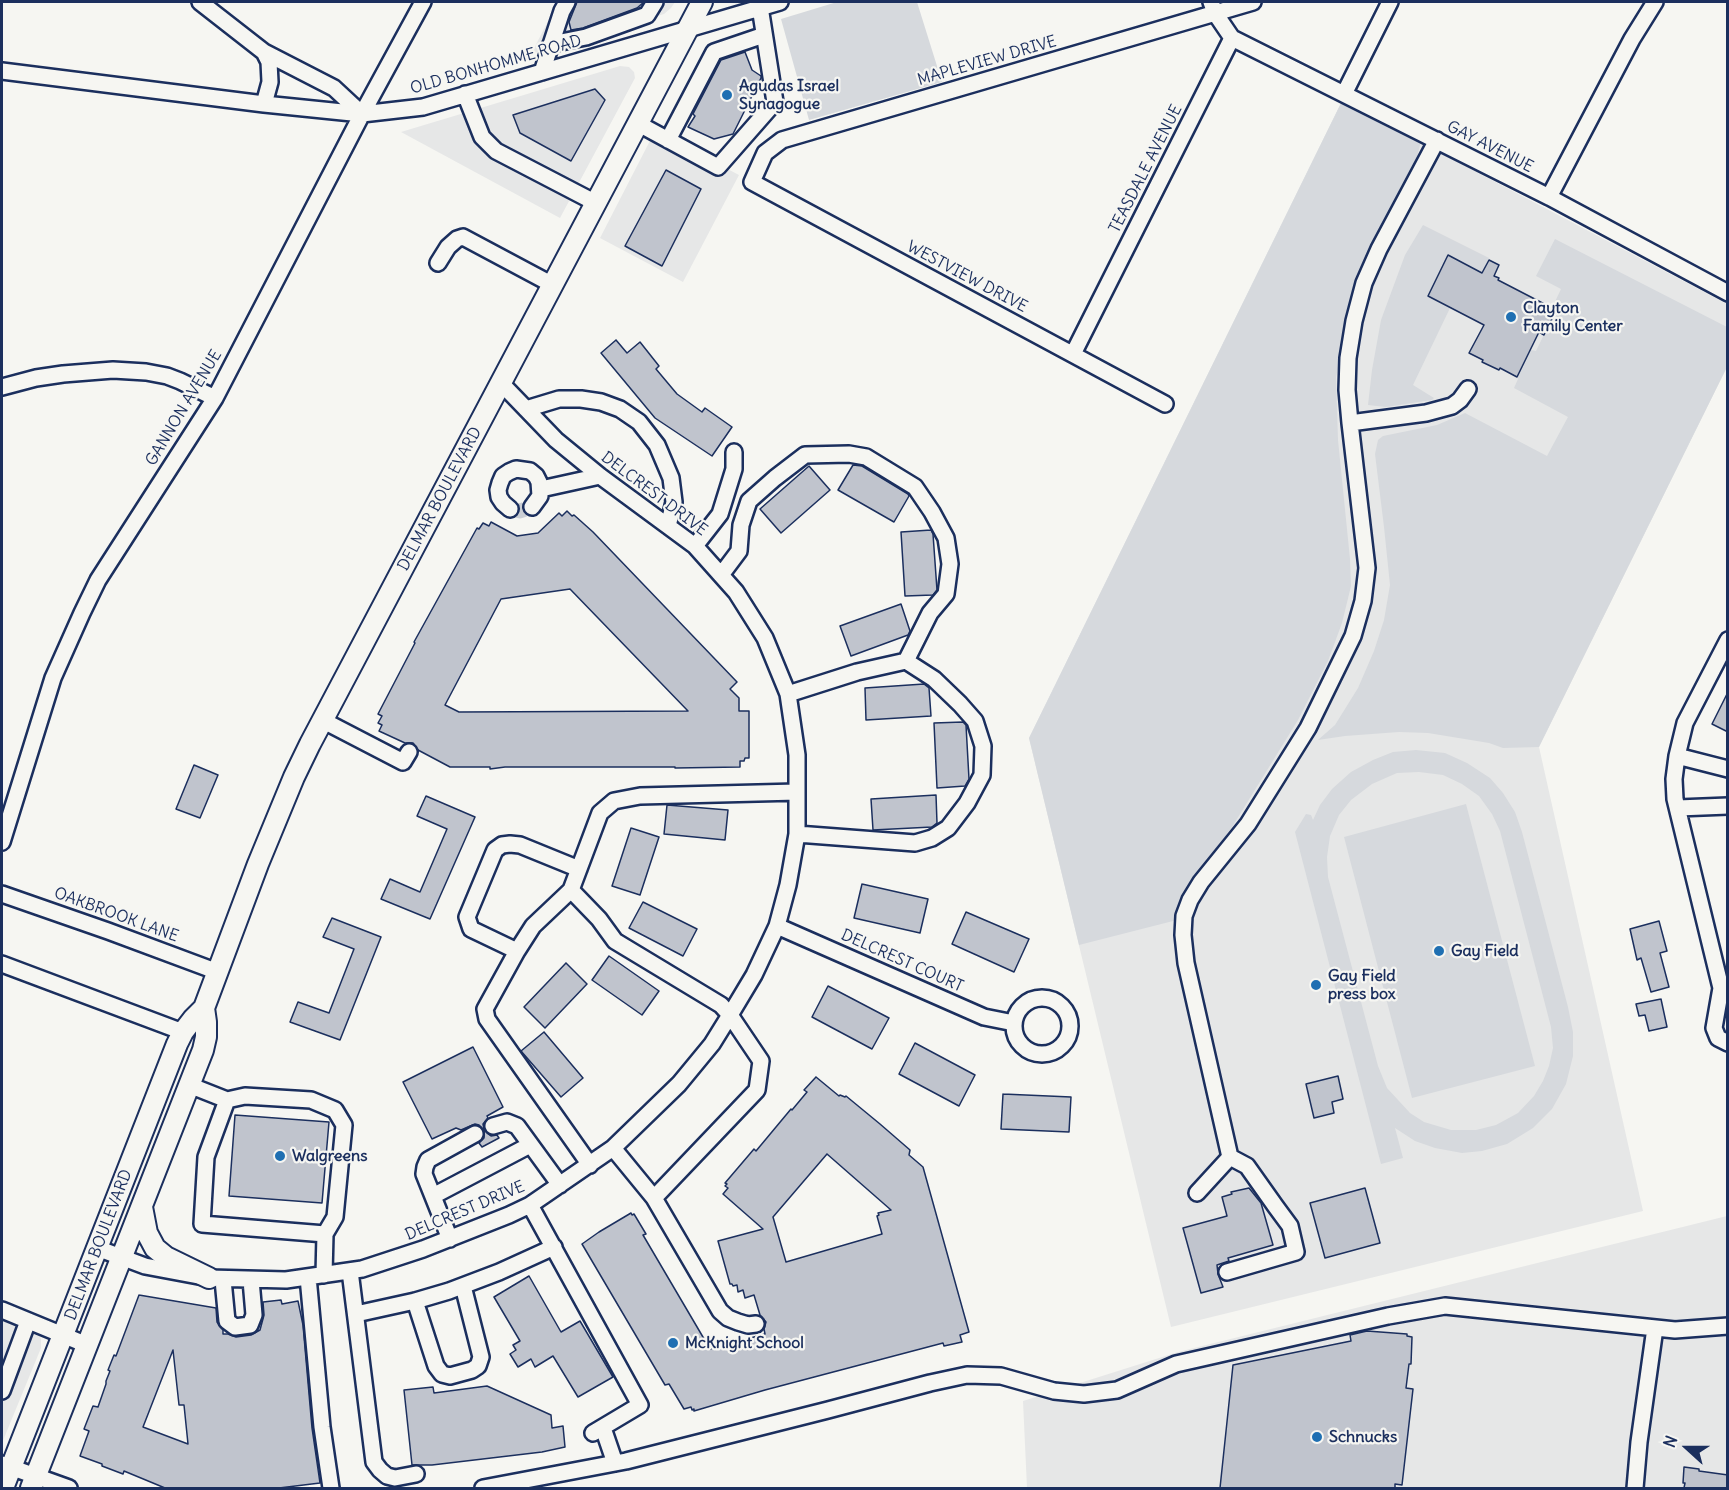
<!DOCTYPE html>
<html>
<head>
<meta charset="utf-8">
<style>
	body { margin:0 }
	#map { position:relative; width:1729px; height:1490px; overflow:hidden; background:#f6f6f2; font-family:Delius,sans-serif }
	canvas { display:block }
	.frame { position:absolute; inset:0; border:3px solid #1b2f5e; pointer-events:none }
	.north { position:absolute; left:1657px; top:1418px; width:60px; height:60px; -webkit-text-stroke:4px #f6f6f2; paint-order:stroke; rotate:291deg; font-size:16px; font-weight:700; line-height:24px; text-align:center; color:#1b2f5e }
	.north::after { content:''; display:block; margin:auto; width:21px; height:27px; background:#1b2f5e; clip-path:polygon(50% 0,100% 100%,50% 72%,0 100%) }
</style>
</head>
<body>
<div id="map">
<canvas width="1729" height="1490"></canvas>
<div class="frame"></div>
<div class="north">N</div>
</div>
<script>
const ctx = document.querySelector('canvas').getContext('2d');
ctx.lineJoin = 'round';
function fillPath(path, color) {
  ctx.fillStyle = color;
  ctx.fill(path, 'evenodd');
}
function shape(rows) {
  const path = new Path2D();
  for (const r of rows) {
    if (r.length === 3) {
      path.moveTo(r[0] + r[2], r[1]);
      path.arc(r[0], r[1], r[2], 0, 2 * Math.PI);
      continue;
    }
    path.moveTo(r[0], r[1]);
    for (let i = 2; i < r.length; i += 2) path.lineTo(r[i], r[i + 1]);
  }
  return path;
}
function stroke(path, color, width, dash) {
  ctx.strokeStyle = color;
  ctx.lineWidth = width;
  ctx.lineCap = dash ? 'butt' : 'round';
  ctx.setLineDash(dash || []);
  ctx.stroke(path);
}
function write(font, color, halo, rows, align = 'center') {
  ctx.font = font + ' Delius,sans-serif';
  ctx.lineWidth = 4.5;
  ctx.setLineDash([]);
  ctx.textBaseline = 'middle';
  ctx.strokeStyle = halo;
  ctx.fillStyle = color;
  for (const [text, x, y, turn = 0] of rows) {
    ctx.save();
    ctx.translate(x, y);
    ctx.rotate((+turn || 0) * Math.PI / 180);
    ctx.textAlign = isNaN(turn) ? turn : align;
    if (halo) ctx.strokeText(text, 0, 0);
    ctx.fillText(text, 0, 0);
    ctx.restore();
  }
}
fillPath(shape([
	[558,2,675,2,671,8,664,14,531,54],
	[620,66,629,67,634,72,635,78,560,218,401,132],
	[1342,101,1727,304,1727,367,1539,747,1643,1211,1171,1327,1029,738],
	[655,131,739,175,683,282,600,238],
	[1727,1216,1727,1488,1027,1488,1023,1401,1178,1352],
	[2,1317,37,1331,41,1339,41,1348,2,1443]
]), '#e6e7e7');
fillPath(shape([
	[837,2,917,2,942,82,809,120,781,19],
	[1342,101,1421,141,1416,161,1419,163,1351,310,1336,377,1338,440,1350,559,1351,586,1342,623,1328,661,1298,720,1232,827,1185,890,1177,920,1079,945,1029,738],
	[1423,225,1489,258,1482,273,1448,256,1428,296,1450,308,1413,385,1434,398,1432,400,1386,407,1368,405,1372,370,1381,320,1405,255],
	[1555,239,1727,327,1727,367,1539,747,1503,748,1489,743,1428,733,1399,732,1345,736,1318,740,1335,725,1358,688,1374,651,1384,620,1390,585,1384,527,1375,454,1378,440,1383,436,1437,425,1465,413,1547,456,1568,417,1514,388,1518,379,1517,377,1531,350,1536,351,1556,310,1552,308,1561,289,1536,276],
	[1416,750,1445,753,1467,763,1490,778,1503,793,1515,812,1522,832,1568,1007,1573,1032,1573,1056,1566,1084,1552,1109,1533,1128,1507,1144,1482,1151,1462,1153,1435,1148,1415,1141,1395,1128,1403,1158,1381,1164,1295,832,1306,814,1311,815,1313,820,1320,805,1332,789,1351,772,1373,760,1393,752],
	[1419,772,1443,775,1462,784,1479,796,1492,814,1500,831,1551,1027,1553,1048,1549,1066,1543,1081,1534,1096,1518,1113,1496,1125,1476,1130,1451,1130,1424,1122,1410,1113,1387,1088,1378,1066,1328,877,1327,857,1330,836,1339,815,1351,800,1372,784,1397,773],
	[1466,804,1535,1066,1412,1098,1344,837]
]), '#d6d9dd');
const building = shape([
	[577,2,644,2,637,8,583,28,571,30,569,22,577,2],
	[745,52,752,70,761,76,761,78,733,134,714,139,688,127,695,116,693,114,721,60,745,52],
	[595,89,605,100,571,161,520,133,513,115,595,89],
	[666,170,701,189,662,266,625,246,666,170],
	[1448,255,1482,273,1489,260,1499,265,1494,276,1499,278,1498,280,1556,310,1544,335,1539,332,1517,377,1500,368,1499,370,1482,362,1483,360,1469,353,1484,325,1428,296,1448,255],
	[616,340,627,353,640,342,659,366,656,369,677,394,702,412,705,408,732,427,712,456,655,418,601,353,616,340],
	[853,465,862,466,908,494,909,496,894,522,838,490,853,465],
	[809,466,830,490,781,533,760,509,809,466],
	[567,511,572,516,574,515,593,532,737,682,730,689,739,698,739,711,749,711,749,758,745,758,744,761,740,761,740,767,675,768,675,767,505,767,490,769,490,767,450,767,418,750,413,743,405,743,379,731,382,725,378,723,382,716,378,714,415,643,414,642,477,528,479,529,483,523,489,526,491,522,517,536,538,533,559,513,562,516,567,511],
	[570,589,688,711,459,712,445,705,501,599,570,589],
	[931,530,933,534,937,590,933,595,905,596,901,532,931,530],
	[901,604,910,631,908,635,851,656,840,626,901,604],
	[924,684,929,688,931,716,866,720,865,688,924,684],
	[1728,692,1728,732,1712,724,1728,692],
	[963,722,966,725,969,779,965,786,937,788,934,723,963,722],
	[194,765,218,775,200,818,176,809,194,765],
	[936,795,937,823,932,827,873,830,871,799,936,795],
	[426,796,475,817,430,919,381,899,390,879,420,892,447,829,417,816,426,796],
	[667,805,728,810,725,840,664,834,667,805],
	[631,828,659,837,640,895,612,886,631,828],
	[862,884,928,899,920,933,854,918,862,884],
	[643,902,697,929,683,956,629,928,643,902],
	[966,912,1029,939,1014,972,952,944,966,912],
	[332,918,381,937,340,1040,290,1022,298,1002,329,1013,354,949,323,937,332,918],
	[1659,921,1667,951,1660,953,1669,987,1651,992,1641,958,1637,960,1630,929,1659,921],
	[609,956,659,991,642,1015,592,980,609,956],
	[566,963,587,984,545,1028,524,1007,566,963],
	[828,986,889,1018,872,1049,812,1017,828,986],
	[1661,999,1667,1027,1649,1031,1645,1015,1639,1016,1636,1004,1661,999],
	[544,1032,583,1078,561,1097,521,1051,544,1032],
	[915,1043,975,1075,959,1106,899,1074,915,1043],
	[473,1047,503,1107,487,1116,488,1118,483,1124,484,1129,487,1133,491,1136,497,1135,499,1138,482,1147,479,1143,484,1138,484,1130,479,1125,475,1124,461,1130,456,1128,432,1139,403,1082,473,1047],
	[1338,1076,1343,1099,1332,1102,1334,1113,1314,1118,1306,1084,1338,1076],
	[816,1077,839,1096,840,1095,845,1097,846,1096,880,1124,910,1150,909,1155,923,1167,969,1332,960,1335,962,1342,944,1346,943,1343,765,1390,694,1411,694,1409,692,1410,691,1407,684,1409,669,1384,665,1385,582,1244,599,1232,631,1213,632,1215,634,1214,646,1234,643,1235,710,1349,765,1334,764,1329,766,1322,760,1315,754,1295,745,1298,743,1290,738,1292,737,1285,733,1286,732,1284,730,1284,718,1241,763,1229,723,1194,728,1188,725,1186,727,1184,725,1183,754,1149,756,1151,791,1109,792,1110,807,1092,804,1090,816,1077],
	[827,1154,891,1210,878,1213,879,1215,877,1216,882,1234,786,1262,773,1217,827,1154],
	[1003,1094,1071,1097,1069,1132,1001,1129,1003,1094],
	[235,1115,329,1122,322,1203,229,1196,235,1115],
	[1249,1188,1261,1203,1273,1245,1228,1258,1229,1261,1217,1265,1218,1274,1223,1287,1201,1293,1183,1228,1227,1216,1222,1197,1232,1194,1231,1192,1249,1188],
	[1365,1188,1380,1243,1325,1258,1310,1203,1365,1188],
	[529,1276,561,1332,580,1321,613,1377,578,1397,553,1356,535,1367,531,1359,518,1367,510,1354,516,1350,513,1345,520,1341,494,1297,529,1276],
	[139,1295,216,1308,217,1322,223,1330,223,1334,228,1334,236,1337,251,1335,260,1330,264,1315,263,1302,281,1300,282,1304,298,1301,303,1325,312,1428,320,1483,279,1488,165,1488,124,1471,123,1474,102,1466,102,1464,80,1456,89,1431,84,1429,93,1406,98,1407,106,1384,106,1381,110,1371,108,1370,114,1355,116,1356,139,1295],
	[173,1350,179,1405,184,1405,188,1444,143,1427,173,1350],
	[1367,1331,1407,1334,1407,1336,1412,1337,1411,1364,1409,1364,1406,1388,1413,1389,1402,1485,1395,1484,1395,1488,1220,1488,1233,1365,1351,1341,1350,1335,1367,1331],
	[487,1386,551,1415,552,1428,563,1426,565,1447,542,1452,432,1465,412,1465,404,1390,433,1387,434,1393,487,1386],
	[1684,1467,1699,1469,1699,1471,1728,1475,1728,1488,1684,1488,1685,1483,1683,1483,1684,1467]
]);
fillPath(building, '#c0c4cd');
stroke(building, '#1b2f5e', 1.5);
stroke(shape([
	[510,509,520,511,532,507]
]), '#caced4', 15, [15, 8]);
const minor = shape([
	[200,2,264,52,269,62,270,82,264,104],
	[1232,38,1549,197,1728,293],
	[551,44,586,37,647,15,655,2],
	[264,52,334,88,362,114],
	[2,71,264,104,362,114,423,107,780,2],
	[542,72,562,11,567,2],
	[465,94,482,137,496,151,596,203],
	[1344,94,1390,2],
	[637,123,718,167,775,102,760,7],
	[668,140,714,52,764,35],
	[1549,197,1632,39,1655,2],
	[438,263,448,247,457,239,463,237,553,285],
	[1073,354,1232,38,1215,13,1211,2],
	[2,387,36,378,63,374,113,370,146,372,167,376,180,381,215,398],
	[1165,404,752,182,765,153,782,140,1253,2],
	[526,409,559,399,581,399,601,402,620,409,639,422,657,445,671,478,674,502,668,526],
	[1350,423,1426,413,1452,406,1460,400,1468,389],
	[541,489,600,476],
	[510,509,503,503,499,497,498,490,500,483,503,476,509,472,516,469,530,471,536,476,539,482,540,496,532,507],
	[695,546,720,514,734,469,734,452],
	[721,575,739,551,741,525,749,501,775,478,805,455,849,454,866,457,915,487,932,512,946,538,950,564,946,594,930,613,906,661,857,672,788,694],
	[1728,640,1685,723,1677,756,1674,779,1675,799,1721,988,1728,994],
	[322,720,403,762,409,752],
	[1677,756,1728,769],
	[1678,808,1728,806],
	[797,834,915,843,932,838,948,828,967,803,982,775,983,746,975,721,960,704,934,679,906,661],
	[2,842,53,678,82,613,98,580,215,398,362,114,423,2],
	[571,890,599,919,615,941,721,1005,730,1015,761,1061,757,1090,654,1198,613,1148],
	[2,894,108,931,218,972],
	[777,926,984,1017,1014,1023],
	[517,951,471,929,467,917,495,850,502,845,510,844,520,845,579,869],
	[2,964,183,1032],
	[1721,988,1714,1028,1718,1038,1728,1043],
	[1042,1026,28],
	[189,1085,227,1100,206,1157,202,1224,325,1234,324,1275],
	[227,1100,245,1096,311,1100,335,1110,344,1125,335,1217,325,1234],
	[493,1126,507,1122,517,1126,560,1185],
	[590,1165,487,1019,485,1009,517,951,533,926,571,890,600,813,614,801,640,796,797,792],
	[1197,1193,1230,1157],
	[433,1196,530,1145],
	[654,1198,720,1311,728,1318,738,1322,748,1325,756,1324],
	[530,1205,640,1405,593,1433],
	[450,1239,424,1174,425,1167,428,1160,475,1134],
	[97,1248,145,1266,209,1278,286,1280,362,1269,423,1249,509,1215,530,1205,613,1148,679,1084,712,1044,730,1015,754,975,777,926,788,885,797,834,797,755,788,694,765,638,736,592,695,546,600,476,556,440,501,383],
	[350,1271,374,1462,380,1470,387,1476,395,1478,416,1474],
	[1227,1272,1296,1252,1290,1226,1276,1207,1247,1166,1230,1157,1186,963,1183,935,1184,916,1190,900,1201,882,1248,824,1308,728,1353,636,1363,601,1367,568,1350,423,1347,390,1348,358,1354,321,1364,283,1379,249,1437,140],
	[308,1277,322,1427,331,1488],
	[223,1280,227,1321,235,1327,250,1325,254,1315,251,1280],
	[415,1301,436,1366,442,1374,450,1376,472,1370,478,1366,481,1357,463,1286],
	[2,1310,87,1345],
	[356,1314,415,1301,449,1291,499,1272,554,1247],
	[2,1391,28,1321],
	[603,1428,615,1463],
	[2,1464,69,1488],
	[483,1488,626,1461,828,1410,930,1383,967,1375,1001,1376,1054,1391,1084,1394,1117,1390,1176,1364,1388,1316,1445,1306,1675,1330,1728,1326],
	[1635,1488,1639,1442,1655,1328]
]);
const major = shape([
	[142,1207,147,1233,155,1248,166,1257,209,1278],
	[3,1488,177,1044,183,1032,193,1019,204,1008,258,864,294,777,310,744,702,2],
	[31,1488,203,1050,206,1037,206,1022,204,1008]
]);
stroke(minor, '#1b2f5e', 20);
stroke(major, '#1b2f5e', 24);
stroke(minor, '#f6f6f2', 15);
stroke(major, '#f6f6f2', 20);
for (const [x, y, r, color] of [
	[727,95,6,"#1f6fb2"],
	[1511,317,6,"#1f6fb2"],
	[1439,951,6,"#1f6fb2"],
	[1316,985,6,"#1f6fb2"],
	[280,1156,6,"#1f6fb2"],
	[673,1343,6,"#1f6fb2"],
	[1317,1437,6,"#1f6fb2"]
]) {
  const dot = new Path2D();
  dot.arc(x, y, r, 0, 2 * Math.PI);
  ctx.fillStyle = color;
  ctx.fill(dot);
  stroke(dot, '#f6f6f2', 2);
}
write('16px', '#1b2f5e', '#f6f6f2', [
	["MAPLEVIEW DRIVE",987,61,-16],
	["OLD BONHOMME ROAD",496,65,-16],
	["GAY AVENUE",1490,147,27],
	["TEASDALE AVENUE",1146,169,-63],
	["WESTVIEW DRIVE",967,277,28],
	["GANNON AVENUE",184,408,-59],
	["DELCREST DRIVE",654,494,37],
	["DELMAR BOULEVARD",440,499,-62],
	["OAKBROOK LANE",116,915,20],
	["DELCREST COURT",902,961,24],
	["DELCREST DRIVE",465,1211,-23],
	["DELMAR BOULEVARD",99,1245,-69]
]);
write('bold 16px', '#1b2f5e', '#f6f6f2', [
	["Agudas Israel",739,86],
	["Synagogue",739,104],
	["Clayton",1523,308],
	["Family Center",1523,326],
	["Gay Field",1451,951],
	["Gay Field",1328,976],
	["press box",1328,994],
	["Walgreens",292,1156],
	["McKnight School",685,1343],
	["Schnucks",1329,1437]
], 'left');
</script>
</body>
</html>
